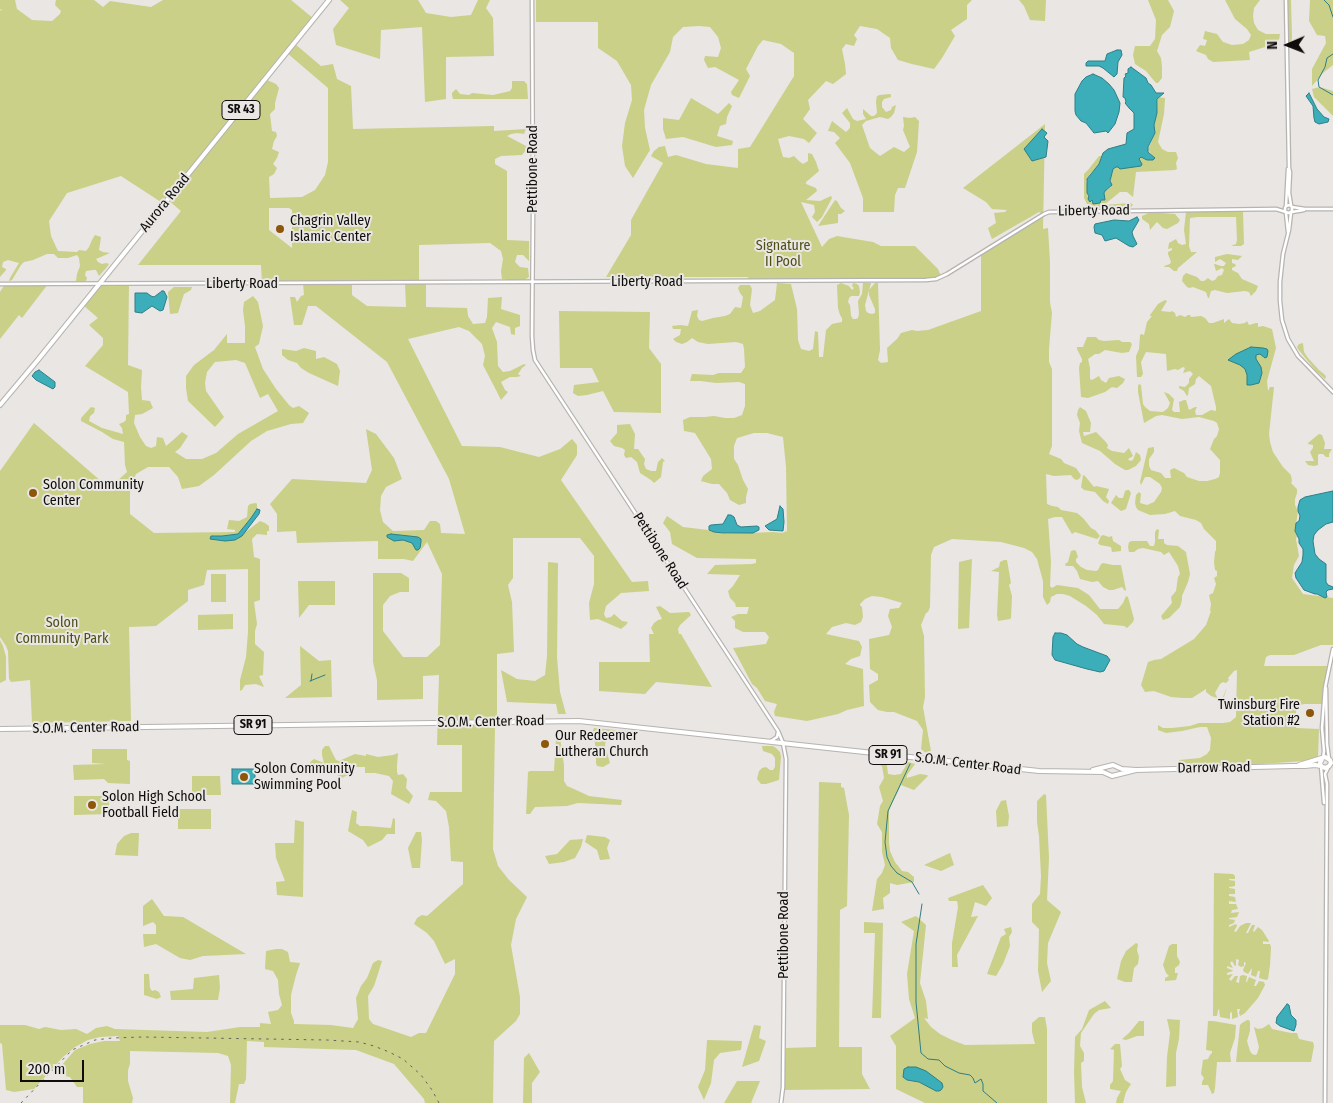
<!DOCTYPE html>
<html>
<head>
<meta charset="utf-8">
<style>
	body { margin:0 }
	#map { position:relative; width:1333px; height:1103px; overflow:hidden; background:#e9e6e3; font-family:"Fira Sans Condensed",sans-serif }
	canvas { display:block }
	.north { position:absolute; left:1263px; top:20px; width:50px; height:50px; -webkit-text-stroke:4px #e9e6e3; paint-order:stroke; rotate:269deg; font-size:14px; font-weight:700; line-height:20px; text-align:center; color:#0e0d0c }
	.north::after { content:''; display:block; margin:auto; width:18px; height:22px; background:#0e0d0c; clip-path:polygon(50% 0,100% 100%,50% 72%,0 100%) }
	.scale { position:absolute; left:20px; top:1060px; width:64px; height:22px; box-sizing:border-box; border:2px solid #0e0d0c; border-top:0; padding-left:6px; font-size:15px; line-height:18px; white-space:nowrap; color:#0e0d0c; -webkit-text-stroke:4px #e9e6e3; paint-order:stroke }
</style>
</head>
<body>
<div id="map">
<canvas width="1333" height="1103"></canvas>
<div class="north">N</div>
<div class="scale">200 m</div>
</div>
<script>
const ctx = document.querySelector('canvas').getContext('2d');
ctx.lineJoin = 'round';
function fillPath(path, color) {
  ctx.fillStyle = color;
  ctx.fill(path, 'evenodd');
}
function shape(rows) {
  const path = new Path2D();
  for (const r of rows) {
    path.moveTo(r[0], r[1]);
    for (let i = 2; i < r.length; i += 2) path.lineTo(r[i], r[i + 1]);
  }
  return path;
}
function stroke(path, color, width, dash) {
  ctx.strokeStyle = color;
  ctx.lineWidth = width;
  ctx.lineCap = dash ? 'butt' : 'round';
  ctx.setLineDash(dash || []);
  ctx.stroke(path);
}
function write(font, color, halo, rows, align = 'center') {
  ctx.font = font + ' "Fira Sans Condensed",sans-serif';
  ctx.lineWidth = 4;
  ctx.setLineDash([]);
  ctx.textBaseline = 'middle';
  ctx.strokeStyle = halo;
  ctx.fillStyle = color;
  for (const [text, x, y, turn = 0] of rows) {
    ctx.save();
    ctx.translate(x, y);
    ctx.rotate((+turn || 0) * Math.PI / 180);
    ctx.textAlign = isNaN(turn) ? turn : align;
    if (halo) ctx.strokeText(text, 0, 0);
    ctx.fillText(text, 0, 0);
    ctx.restore();
  }
}
fillPath(shape([
	[0,0,15,0,17,9,32,20,52,21,60,14,61,11,55,5,56,0,94,0,103,7,110,1,151,7,163,0,291,0,314,19,295,44,321,66,333,64,337,79,351,86,353,129,494,126,494,131,526,129,524,134,517,133,511,134,507,136,526,146,526,150,522,155,501,156,495,159,495,164,507,171,507,240,529,241,529,261,523,255,517,255,515,262,520,267,528,268,529,277,523,281,518,282,502,279,501,271,503,259,501,251,490,243,419,245,419,283,426,283,426,307,467,308,468,316,473,324,485,323,487,317,488,298,502,297,501,309,520,315,520,326,515,328,515,335,511,334,510,327,496,322,492,328,497,342,498,366,503,372,510,371,524,364,526,365,522,368,518,374,521,376,517,377,510,377,501,382,505,390,508,392,501,400,496,390,483,365,485,356,482,344,469,331,459,327,408,339,462,446,500,447,539,457,560,449,572,439,577,445,577,455,561,480,632,582,648,581,649,591,621,593,606,606,604,614,606,618,611,617,614,614,622,621,628,622,626,625,621,629,598,619,590,620,589,603,594,584,594,556,580,538,513,538,513,578,508,585,512,602,514,652,497,654,497,722,495,722,495,726,493,849,498,866,509,880,527,897,516,919,511,945,520,997,520,1014,516,1021,494,1041,493,1103,425,1103,424,1099,394,1064,356,1050,264,1047,264,1042,247,1041,246,1079,244,1084,239,1084,235,1103,230,1103,231,1065,228,1056,218,1053,130,1051,130,1064,128,1070,128,1081,133,1098,132,1103,83,1103,83,1087,77,1087,70,1077,54,1074,75,1050,90,1044,104,1041,120,1041,118,1036,100,1037,88,1040,75,1047,63,1057,34,1089,14,1092,6,1090,2,1044,0,1043,0,1025,25,1025,39,1029,45,1027,61,1030,76,1029,87,1034,96,1028,107,1026,115,1029,207,1032,240,1027,260,1027,260,1023,271,1024,268,1012,278,1010,282,1005,279,994,278,980,273,971,265,969,266,951,276,949,282,949,288,952,290,962,300,963,296,975,291,995,291,1013,294,1021,294,1024,331,1025,353,1028,358,1019,356,998,361,986,367,978,373,963,378,960,382,961,374,986,368,996,369,1019,373,1024,411,1037,419,1033,426,1033,455,974,455,959,445,964,434,941,427,933,414,924,417,918,422,915,427,916,463,884,463,862,451,861,449,827,446,811,436,801,428,800,430,792,462,792,462,745,437,745,439,675,423,676,423,699,377,700,377,680,373,662,373,573,401,573,409,578,409,592,400,592,390,596,383,605,383,631,403,657,427,657,440,645,442,574,427,542,413,561,404,559,378,559,378,541,297,543,296,531,277,532,277,514,270,504,292,479,366,483,372,470,366,429,376,434,394,458,402,479,386,487,381,496,380,510,383,522,393,531,424,530,430,521,436,521,440,524,441,533,465,534,449,479,387,362,316,306,308,306,302,325,294,325,290,297,295,297,297,302,301,296,304,295,303,283,262,284,261,265,138,265,181,211,168,200,164,204,121,176,67,193,49,221,51,236,58,251,77,252,79,250,86,251,89,247,92,240,95,235,101,237,99,250,103,252,110,253,96,259,98,262,102,264,106,263,109,264,107,267,99,276,96,270,93,270,86,271,85,275,87,278,86,281,81,282,76,281,77,274,80,266,79,258,77,255,68,258,58,258,54,254,47,254,33,260,24,262,21,265,12,280,9,281,10,278,19,263,8,260,3,262,2,267,6,269,6,270,0,277,0,10,3,11,0,9],
	[287,53,328,88,328,162,325,175,315,190,302,197,270,198,269,177,274,174,277,168,273,164,277,158,279,152,272,149,274,141,277,136,276,132,272,131,270,114,275,109,275,103,279,88,276,84,267,80,259,90,258,89],
	[269,208,289,208,292,210,292,248,269,230],
	[405,283,406,307,367,306,352,295,352,284],
	[340,0,418,0,426,13,451,17,471,15,478,0,490,0,486,8,493,18,494,56,446,57,446,99,425,102,422,27,381,30,380,59,336,45,333,29,349,8],
	[536,0,972,0,967,5,967,19,951,30,955,36,942,58,934,69,912,64,898,60,891,48,890,38,877,29,860,26,854,35,857,39,854,46,846,44,842,49,845,64,846,74,833,84,826,81,808,100,810,109,803,119,817,133,809,143,804,139,789,136,778,139,783,157,789,158,794,156,799,161,803,164,808,161,808,153,812,154,816,162,819,171,806,182,806,184,816,188,817,191,806,200,820,201,831,196,832,198,822,217,817,222,812,217,815,212,814,205,801,202,822,247,829,239,837,236,873,242,881,246,915,246,938,269,941,276,933,279,749,281,748,277,606,277,631,235,631,220,663,163,651,156,654,151,659,147,665,146,668,157,676,155,706,164,738,168,738,149,750,147,794,76,794,53,781,44,763,40,758,46,746,69,750,76,739,98,732,95,731,92,739,80,715,67,708,68,704,60,705,56,718,57,721,48,718,37,710,27,699,26,683,27,673,37,670,52,651,85,644,110,645,128,650,150,633,178,625,166,622,146,625,123,632,100,631,85,617,61,598,48,598,22,536,22],
	[1019,0,1046,0,1045,21,1030,20,1024,6],
	[1148,0,1168,0,1174,11,1170,27,1162,35,1157,51,1161,58,1162,67,1162,78,1158,83,1156,83,1146,71,1135,64,1133,55,1135,46,1150,46,1155,39,1156,20],
	[1225,0,1260,0,1254,8,1253,16,1254,23,1258,30,1266,34,1280,34,1279,40,1265,47,1249,52,1250,60,1213,62,1208,59,1206,55,1196,51,1200,45,1205,46,1207,40,1203,39,1205,31,1217,34,1223,42,1232,45,1243,44,1249,40,1251,35,1247,29,1235,19],
	[1287,0,1291,0,1292,37,1291,46,1289,46,1288,44],
	[1310,0,1333,0,1333,65,1323,73,1312,86,1312,69,1326,43,1325,36,1317,35,1309,21],
	[512,81,524,81,527,84,528,99,453,99,452,95,452,93,456,89,460,94,469,95,472,93,493,95,506,92,510,91,512,88],
	[1320,87,1333,91,1333,116,1314,97,1312,89],
	[890,94,891,95,891,97,884,99,882,102,882,107,886,112,891,110,892,107,896,105,894,113,891,117,888,119,880,117,866,121,862,125,870,148,880,156,894,147,904,152,910,147,903,130,904,126,903,117,910,118,915,117,919,121,917,152,905,188,898,188,895,195,894,212,863,212,863,198,850,163,835,143,840,138,834,132,828,131,832,121,846,132,850,128,850,123,842,113,847,108,853,119,857,121,866,119,863,114,863,109,871,116,874,116,877,113,876,101,877,96,880,95],
	[1158,97,1165,98,1164,114,1158,142,1162,149,1168,152,1176,152,1178,158,1176,163,1177,169,1175,170,1136,172,1133,197,1127,192,1120,192,1104,205,1131,203,1133,205,1131,207,1097,208,1091,205,1087,204,1084,198,1084,174,1088,170,1099,156,1102,156,1099,164,1090,174,1086,181,1087,184,1087,193,1089,196,1088,199,1091,201,1091,200,1093,204,1100,203,1101,200,1105,200,1104,195,1105,191,1111,187,1111,177,1113,169,1116,167,1118,167,1121,169,1137,166,1142,164,1139,159,1141,157,1155,158,1148,150,1155,133,1154,125,1157,113],
	[691,98,718,114,729,103,732,106,727,117,726,124,720,126,717,136,733,141,732,145,716,147,683,137,666,139,663,129,663,118,679,120],
	[1045,124,1043,229,1048,228,1050,262,1050,302,1052,313,1049,349,1049,362,1052,369,1052,446,1049,454,1061,459,1064,463,1076,468,1081,475,1080,478,1077,480,1074,479,1071,475,1054,476,1046,474,1047,504,1052,506,1058,507,1061,510,1077,513,1083,518,1091,528,1095,530,1100,536,1097,539,1075,532,1072,534,1062,517,1055,517,1048,519,1051,562,1050,586,1052,588,1057,585,1078,588,1089,595,1100,609,1118,609,1123,603,1126,596,1128,597,1134,619,1133,622,1127,628,1124,626,1104,624,1097,615,1086,606,1070,596,1063,594,1057,594,1051,597,1050,602,1047,605,1043,597,1043,581,1037,559,1032,552,1024,548,1001,542,952,539,934,547,931,555,930,607,928,612,926,613,921,625,924,636,925,697,923,707,931,751,926,753,921,749,923,730,917,721,894,712,887,712,878,710,870,702,869,685,878,680,878,674,870,669,869,639,889,635,892,627,888,616,890,609,899,608,902,603,882,597,872,596,865,599,860,604,860,605,862,607,863,617,861,622,855,625,846,623,832,627,826,634,859,641,862,647,860,656,851,659,845,664,863,669,864,706,847,710,838,714,807,721,775,716,774,712,777,704,765,701,757,688,752,684,733,648,766,644,769,637,765,632,743,632,735,628,735,621,731,617,738,614,747,614,749,607,736,607,735,603,730,598,728,591,733,586,740,575,707,574,715,565,752,564,756,563,756,559,697,558,672,544,670,532,663,523,667,516,683,527,708,530,714,532,726,534,774,532,782,533,787,531,786,467,783,437,767,433,754,433,737,438,734,446,734,459,738,465,743,480,748,489,746,497,746,503,739,505,730,500,727,493,719,484,712,484,701,481,703,476,712,469,711,459,695,433,684,431,683,420,690,417,705,417,714,416,725,418,734,418,742,415,745,406,745,384,739,382,716,383,701,381,690,381,692,374,713,375,719,373,741,373,745,367,744,349,743,344,736,342,708,344,698,342,692,338,687,342,682,344,676,342,673,339,680,335,681,329,673,329,672,326,680,325,688,326,692,311,698,310,697,316,699,320,702,321,713,318,725,316,730,314,735,307,741,308,743,297,740,293,738,288,740,285,750,285,752,289,750,305,753,313,760,311,775,300,777,283,791,284,797,309,798,340,801,349,809,351,813,349,815,331,818,332,819,357,823,357,826,330,832,324,842,322,842,318,840,315,838,308,837,285,841,283,849,286,852,290,854,288,852,286,853,283,857,284,859,286,860,292,859,296,851,296,849,298,848,302,850,305,851,316,853,319,856,319,858,318,859,314,858,301,862,294,863,283,871,283,865,305,866,311,868,313,872,314,875,313,875,309,869,295,869,290,875,283,878,283,880,350,878,360,881,363,888,362,887,348,897,339,901,333,912,330,917,331,928,330,981,311,981,253,1043,214,1039,212,992,239,990,234,988,228,996,223,994,213,1005,212,1007,210,992,209,986,202,963,188],
	[835,200,837,201,841,208,845,211,841,214,838,214,838,223,818,226],
	[1151,212,1175,214,1180,220,1178,223,1167,229,1163,228,1157,222,1150,230,1149,224,1142,219,1142,216],
	[1186,212,1243,212,1244,244,1241,246,1231,246,1236,244,1237,240,1236,217,1197,217,1190,218,1189,246,1191,252,1197,252,1178,268,1177,271,1174,271,1169,267,1165,267,1164,266,1170,264,1171,262,1168,254,1168,252,1172,250,1172,248,1168,249,1169,243,1176,239,1178,243,1182,245,1186,244,1184,230],
	[1227,254,1242,256,1238,260,1232,259,1232,263,1235,264,1236,266,1232,268,1232,270,1238,273,1242,279,1258,286,1256,291,1251,296,1249,292,1245,291,1227,293,1215,290,1211,291,1209,298,1208,298,1206,292,1193,287,1189,288,1187,287,1182,281,1183,276,1186,273,1197,277,1201,281,1204,281,1208,278,1212,281,1215,280,1218,276,1222,275,1224,270,1222,268,1216,271,1214,264,1215,264,1221,266,1224,266,1226,263,1220,259,1215,262,1215,257],
	[5,284,48,284,22,318,19,315,0,339,0,292],
	[100,284,129,284,128,365,142,370,141,387,142,400,150,401,153,408,142,414,135,415,134,423,140,437,146,446,151,448,156,446,157,437,163,438,166,446,172,441,182,432,188,436,180,448,175,452,186,459,202,459,216,453,238,434,278,411,268,394,260,398,245,363,236,360,215,362,207,372,205,383,206,391,224,417,215,427,188,401,186,388,186,376,194,365,214,350,227,334,227,343,245,343,245,326,243,310,244,302,253,296,258,302,263,326,259,344,255,347,263,369,276,389,289,405,293,408,299,406,309,413,303,423,291,424,267,431,251,441,214,475,199,486,182,489,178,477,169,467,148,467,136,474,130,488,130,514,154,533,235,532,235,530,227,529,229,520,239,521,247,517,248,506,250,504,256,503,257,504,257,509,251,518,240,531,247,531,260,521,265,523,269,526,269,531,267,531,267,535,257,534,252,539,254,557,260,559,260,600,254,602,257,624,255,631,255,644,264,652,263,675,259,676,264,687,256,684,245,685,242,690,240,691,240,680,246,657,248,632,248,569,207,570,204,585,188,590,188,601,156,626,129,627,131,721,32,723,30,680,11,682,9,679,8,651,6,646,0,637,0,471,34,423,102,482,116,482,127,472,125,465,124,442,113,439,102,432,81,421,81,418,91,407,95,408,94,413,90,416,89,421,102,428,123,434,122,428,119,424,124,422,126,420,126,415,129,414,128,392,85,366,103,345,103,338,89,325,98,318,83,305],
	[174,287,192,287,191,290,184,294,178,313,170,314,168,292],
	[1165,300,1167,301,1161,311,1170,312,1172,311,1175,313,1176,317,1180,315,1185,317,1188,315,1190,315,1191,317,1201,316,1205,318,1209,323,1213,323,1224,319,1224,323,1229,319,1232,323,1239,324,1245,323,1247,321,1249,325,1256,323,1258,323,1258,327,1263,326,1272,329,1276,348,1267,381,1268,391,1270,387,1274,387,1269,434,1270,442,1273,452,1283,467,1291,475,1292,481,1291,483,1297,489,1297,493,1295,499,1295,505,1298,511,1295,531,1297,536,1296,539,1299,556,1294,565,1292,578,1303,594,1333,598,1333,645,1321,645,1294,655,1270,655,1266,657,1264,666,1327,666,1322,704,1304,704,1296,706,1296,728,1319,729,1318,757,1312,760,1304,761,1246,765,1235,764,1223,765,1179,765,1179,760,1200,758,1207,754,1210,750,1211,738,1207,727,1200,727,1182,731,1166,733,1158,730,1158,725,1163,728,1172,728,1190,726,1199,723,1223,723,1230,722,1236,717,1237,670,1234,671,1228,678,1229,680,1226,683,1223,682,1220,684,1215,693,1217,697,1223,697,1227,687,1223,700,1211,696,1206,692,1206,689,1192,698,1183,698,1171,697,1154,691,1145,692,1141,685,1148,662,1154,660,1161,659,1194,639,1206,625,1211,611,1210,611,1211,604,1209,595,1213,593,1216,584,1214,578,1217,576,1217,571,1215,570,1214,562,1215,552,1216,550,1216,541,1204,529,1201,523,1196,520,1180,516,1175,511,1165,514,1150,515,1138,510,1136,507,1135,503,1136,495,1139,492,1141,494,1140,503,1147,505,1154,502,1161,492,1162,488,1160,484,1150,477,1145,477,1141,485,1140,482,1148,448,1154,447,1154,452,1149,459,1149,466,1151,470,1161,473,1165,478,1171,478,1170,470,1174,468,1184,473,1187,477,1199,481,1207,481,1215,479,1219,477,1220,473,1220,460,1210,449,1214,439,1217,436,1219,429,1217,423,1214,421,1199,417,1182,419,1162,415,1156,416,1144,423,1138,392,1138,386,1139,384,1141,385,1143,404,1145,407,1150,411,1163,412,1168,408,1170,403,1164,392,1169,394,1174,399,1172,410,1174,412,1180,412,1179,402,1184,400,1186,400,1189,410,1195,407,1197,407,1195,411,1196,415,1202,415,1211,410,1216,411,1216,407,1211,386,1199,376,1196,379,1195,384,1189,388,1188,395,1187,396,1184,391,1179,388,1179,386,1185,387,1189,383,1189,379,1193,374,1190,371,1183,373,1185,368,1183,367,1178,370,1175,369,1167,371,1166,354,1146,352,1141,362,1143,374,1141,377,1137,377,1136,356,1139,349,1140,335,1141,334,1144,335,1147,322,1152,316,1150,316,1150,315,1158,304],
	[559,311,650,312,649,348,661,364,661,413,614,412,603,391,587,395,578,396,573,393,574,385,599,382,592,368,560,368],
	[1087,337,1096,337,1099,340,1104,341,1119,340,1122,342,1130,342,1132,344,1129,352,1122,353,1105,350,1099,354,1095,354,1088,359,1090,368,1090,379,1092,380,1099,376,1101,380,1106,383,1109,378,1119,376,1125,379,1123,383,1117,388,1112,387,1105,392,1088,398,1081,397,1079,368,1080,363,1082,362,1082,359,1077,349,1077,347,1083,347],
	[1303,343,1304,352,1308,358,1319,370,1325,375,1326,377,1325,379,1316,371,1298,349,1297,347,1299,344],
	[304,348,316,351,316,359,324,357,337,364,340,371,338,386,309,373,301,368,297,363,288,360,282,355,282,349,296,351],
	[1080,407,1086,411,1091,423,1090,432,1083,432,1084,436,1096,432,1105,441,1108,445,1107,448,1112,451,1124,453,1129,448,1133,456,1128,459,1130,461,1133,460,1136,452,1140,455,1141,460,1136,466,1128,470,1125,470,1115,464,1100,451,1082,443,1079,431,1080,423,1077,415,1078,410],
	[630,424,635,434,634,449,638,449,645,459,644,464,646,469,651,471,656,471,658,462,662,458,665,461,663,462,661,477,654,483,651,480,640,473,637,462,631,457,626,458,624,455,625,450,622,448,614,446,610,441,617,433,617,425],
	[1319,434,1322,435,1325,443,1324,449,1332,449,1329,454,1329,457,1326,457,1323,454,1319,454,1318,455,1318,465,1314,466,1308,465,1305,461,1314,461,1310,452,1313,448,1313,445,1308,444,1308,443],
	[1083,475,1085,476,1094,487,1096,486,1109,489,1106,497,1109,501,1108,504,1103,501,1095,492,1084,490,1081,487],
	[1127,490,1129,490,1131,493,1126,509,1121,511,1111,503,1116,495,1119,498,1123,498,1125,491],
	[1157,529,1159,530,1158,539,1164,539,1164,543,1167,545,1178,546,1186,552,1190,574,1188,582,1182,596,1182,600,1180,607,1169,618,1163,620,1161,616,1172,603,1171,597,1176,591,1178,577,1180,574,1178,566,1169,552,1164,555,1161,552,1143,548,1138,549,1134,552,1129,552,1128,547,1129,542,1132,541,1147,541,1150,546,1154,546,1155,542,1155,532],
	[1103,535,1109,537,1112,536,1113,541,1121,546,1121,551,1112,552,1111,547,1100,545,1098,543,1101,536],
	[1074,550,1076,551,1078,557,1076,559,1076,562,1081,567,1087,570,1096,571,1098,570,1101,564,1103,563,1113,565,1121,565,1126,590,1125,591,1122,587,1113,590,1109,590,1103,587,1098,581,1092,582,1080,579,1077,571,1073,566,1066,566,1065,564,1068,562,1071,551],
	[972,559,969,628,958,629,959,562],
	[1004,560,1007,560,1011,583,1009,585,1012,596,1011,618,1010,619,998,621,997,615,999,572,991,571,999,567,1000,562],
	[548,562,558,563,557,657,560,692,566,714,558,714,556,704,507,702,501,670,517,679,535,681,545,675,547,656],
	[211,574,226,574,226,602,211,602],
	[298,581,335,581,335,605,309,605,299,618],
	[660,606,670,613,689,612,691,615,680,625,678,629,679,634,681,634,712,687,656,682,645,694,599,691,599,662,650,662,649,634,654,634,651,628,654,623,658,620,662,619,656,607],
	[233,614,233,629,198,630,198,615],
	[0,640,3,646,6,657,6,680,0,683],
	[300,646,319,661,331,660,332,697,285,698,301,685],
	[594,728,627,731,636,732,637,734,620,736,609,735,606,738,605,746,610,763,603,767,597,766,596,763,596,751,593,730],
	[560,737,564,765,564,781,567,786,574,789,589,796,622,800,621,805,578,803,567,806,535,807,530,814,526,814,528,772,530,771,554,771,556,738],
	[325,746,329,746,336,760,339,761,355,754,366,756,366,754,378,757,393,755,398,753,397,765,397,772,398,775,403,774,407,779,406,788,413,796,409,804,391,794,393,781,389,776,375,773,365,773,365,767,352,767,350,771,345,770,348,775,342,778,332,772,311,767,310,762,314,759,324,763,322,755,322,750],
	[762,746,773,746,776,748,780,752,781,757,779,780,766,784,761,784,757,779,759,771,762,768,766,767,770,770,773,770,775,767,775,758,772,754,763,751],
	[92,749,127,749,127,760,130,761,130,784,108,783,104,779,74,780,73,765,106,764,92,763],
	[886,758,888,774,894,775,901,774,908,762,915,764,907,775,907,778,920,774,927,775,928,776,914,790,901,785,889,810,889,843,890,851,895,862,902,871,908,872,914,877,914,882,897,885,890,883,890,893,883,898,884,909,872,911,877,879,882,873,885,865,882,852,882,832,877,824,880,806,883,801,879,787,884,778,882,766,877,764,878,760],
	[192,776,220,776,221,795,192,795],
	[819,782,841,783,841,787,844,788,849,815,847,906,840,910,839,1047,862,1047,862,1074,870,1089,783,1090,786,1048,816,1047],
	[1044,794,1046,795,1049,858,1047,900,1061,912,1048,943,1047,963,1051,981,1042,992,1038,971,1039,929,1032,922,1032,904,1040,894,1041,876,1039,836,1037,822,1037,801],
	[74,796,109,796,109,814,74,815],
	[1006,800,1009,816,1008,826,997,827,996,811,1001,801],
	[178,809,211,809,211,829,178,829],
	[352,810,357,812,356,823,360,826,367,826,391,828,393,818,395,819,395,834,387,834,382,840,368,847,363,840,348,831],
	[295,820,304,822,303,897,277,895,276,882,285,881,276,858,275,843,294,843],
	[416,832,421,832,422,840,420,868,412,868,408,848],
	[131,833,139,833,138,856,115,855,117,844,124,836],
	[587,835,605,837,610,840,607,848,610,859,600,860,597,850,585,842],
	[583,839,581,847,575,858,564,862,549,864,545,856,557,854,570,840],
	[950,853,954,865,941,871,924,865],
	[1214,873,1233,874,1235,876,1235,879,1229,879,1229,880,1235,881,1235,886,1229,887,1229,888,1235,889,1235,894,1229,894,1229,896,1235,897,1236,902,1229,901,1229,904,1236,904,1238,909,1232,910,1231,913,1239,912,1237,917,1229,918,1229,919,1235,920,1234,923,1229,925,1229,927,1236,924,1237,926,1234,931,1236,932,1240,926,1246,923,1251,923,1246,933,1248,933,1252,925,1255,925,1253,931,1254,932,1258,927,1262,930,1269,941,1268,942,1263,941,1263,944,1270,944,1271,947,1270,965,1268,979,1266,980,1259,978,1260,971,1258,971,1256,977,1251,975,1252,968,1248,974,1244,972,1243,970,1246,963,1244,962,1244,966,1241,967,1238,965,1239,960,1236,959,1236,966,1235,966,1232,961,1230,963,1233,968,1227,966,1227,968,1232,970,1233,971,1227,973,1227,975,1233,974,1229,979,1231,981,1235,976,1238,976,1236,982,1239,983,1240,976,1243,975,1247,976,1246,982,1247,982,1249,977,1256,980,1254,986,1256,986,1259,981,1264,982,1265,985,1258,998,1245,1013,1240,1016,1239,1013,1240,1009,1237,1009,1238,1017,1232,1019,1232,1012,1230,1013,1230,1019,1220,1017,1219,1009,1218,1010,1217,1016,1213,1016],
	[983,885,992,898,986,906,975,902,971,917,978,916,957,955,958,967,952,967,952,943,958,907,957,901,949,901,948,898],
	[152,899,164,916,183,917,246,954,203,956,190,960,180,958,156,944,144,947,143,934,156,934,156,925,153,922,143,926,143,906],
	[916,916,926,925,920,983,926,1001,928,1019,924,1018,931,1027,940,1034,952,1040,965,1045,1035,1044,1032,1032,1032,1023,1039,1017,1045,1017,1047,1029,1047,1103,925,1103,896,1089,896,1046,890,1036,915,1018,909,999,907,974,914,931,901,922],
	[926,1071,939,1091,919,1082,907,1080],
	[864,922,883,923,881,1018,872,1018,875,933,864,933],
	[1011,927,1012,932,1009,937,1010,946,1003,964,996,976,987,974,1001,937,1006,934,1004,929],
	[1136,943,1138,944,1137,950,1139,957,1138,964,1134,968,1132,982,1125,982,1117,979,1121,961,1126,951],
	[1172,944,1177,944,1177,956,1180,962,1179,965,1175,968,1175,973,1178,973,1176,980,1165,981,1165,978,1169,976,1166,973,1163,965,1169,946],
	[144,974,149,974,150,988,152,991,155,990,159,992,161,997,157,999,144,995],
	[219,975,220,988,218,1000,171,1000,170,991,193,989,194,978],
	[1105,1001,1111,1008,1099,1010,1094,1014,1081,1033,1080,1046,1084,1053,1084,1061,1081,1063,1082,1087,1086,1103,1075,1103,1074,1072,1075,1037,1082,1029,1089,1010],
	[1167,1019,1180,1020,1179,1039,1176,1053,1176,1086,1166,1087,1167,1057,1170,1033],
	[1247,1020,1249,1020,1250,1022,1250,1031,1247,1041,1250,1051,1252,1054,1255,1055,1257,1054,1259,1047,1254,1027,1258,1029,1263,1028,1269,1024,1272,1029,1291,1033,1297,1033,1299,1039,1313,1042,1314,1046,1311,1062,1236,1062,1240,1025,1242,1023],
	[1139,1021,1144,1021,1144,1036,1137,1036,1126,1040,1122,1039,1129,1033],
	[1208,1021,1213,1021,1236,1025,1235,1038,1230,1053,1231,1062,1217,1062,1215,1088,1214,1093,1212,1094,1208,1085,1202,1085,1202,1082,1204,1078,1201,1074,1203,1060,1208,1059,1210,1055,1212,1053,1212,1051,1206,1050],
	[754,1025,761,1026,759,1038,766,1041,759,1061,742,1067],
	[707,1040,742,1041,741,1050,720,1053,714,1060,711,1083,704,1100,698,1087,705,1070],
	[1115,1044,1120,1044,1122,1066,1120,1069,1125,1080,1131,1084,1126,1092,1123,1103,1116,1103,1117,1098,1121,1091,1110,1089,1110,1085,1113,1081,1114,1050,1110,1049],
	[529,1053,540,1072,532,1083,532,1103,523,1103,524,1058],
	[737,1081,760,1081,751,1103,724,1103]
]), '#cad088');
const water = shape([
	[1117,50,1121,50,1122,55,1118,62,1117,74,1114,77,1103,68,1099,66,1086,66,1086,63,1088,61,1105,61,1107,54,1117,50],
	[1131,67,1146,78,1148,83,1151,85,1156,93,1164,93,1157,99,1157,113,1154,125,1155,133,1148,147,1148,152,1155,158,1153,160,1147,160,1141,157,1139,159,1142,164,1141,166,1120,169,1118,167,1116,167,1113,169,1110,181,1112,185,1105,191,1104,193,1105,200,1101,200,1100,203,1093,204,1092,200,1090,202,1088,199,1089,196,1087,193,1087,179,1099,164,1103,153,1108,149,1126,144,1127,133,1134,129,1134,113,1129,108,1125,103,1126,102,1125,98,1123,97,1124,78,1126,76,1125,74,1128,73,1128,69,1131,67],
	[1093,74,1102,78,1109,84,1114,90,1120,103,1119,112,1115,124,1108,133,1106,131,1094,133,1086,123,1081,121,1076,115,1075,111,1075,94,1082,81,1086,77,1093,74],
	[1309,93,1317,109,1324,117,1329,119,1328,122,1319,124,1315,122,1314,118,1313,106,1306,96,1309,93],
	[1042,129,1047,133,1044,137,1048,141,1046,157,1032,161,1024,149,1042,129],
	[1137,217,1139,220,1132,232,1133,236,1137,244,1133,247,1129,246,1116,238,1105,241,1102,235,1095,233,1094,227,1095,224,1114,220,1129,221,1137,217],
	[162,291,164,291,167,297,163,310,160,311,152,306,142,313,135,312,135,293,147,293,151,296,154,297,162,291],
	[1251,347,1263,348,1267,349,1268,351,1267,357,1265,358,1260,354,1256,355,1256,359,1261,367,1262,373,1259,383,1251,385,1247,385,1247,375,1245,369,1240,365,1228,360,1236,354,1251,347],
	[39,370,55,382,55,387,53,389,36,380,32,376,35,372,39,370],
	[1333,491,1333,522,1326,524,1318,530,1314,535,1313,541,1315,554,1319,559,1326,564,1326,582,1328,585,1333,587,1333,589,1328,590,1326,592,1327,597,1325,598,1317,594,1315,594,1304,590,1296,578,1295,573,1302,562,1303,555,1303,549,1299,543,1299,539,1295,531,1296,523,1299,521,1300,516,1298,511,1298,507,1300,500,1305,497,1333,491],
	[780,506,783,509,784,522,783,531,769,530,765,526,777,519,780,506],
	[257,509,260,510,259,514,242,536,235,540,225,541,210,539,211,536,222,536,238,534,251,518,257,509],
	[728,515,731,515,734,517,737,525,741,527,757,526,759,527,759,530,753,533,723,533,714,532,709,530,709,526,711,525,723,524,728,515],
	[391,534,418,537,421,539,421,542,420,548,418,550,416,550,412,543,403,540,394,541,387,537,387,535,391,534],
	[1055,633,1061,633,1067,635,1077,644,1083,647,1107,656,1110,660,1104,671,1100,672,1087,669,1055,660,1052,655,1053,637,1055,633],
	[232,769,255,769,255,784,232,784,232,769],
	[1287,1004,1289,1005,1291,1015,1296,1020,1296,1025,1294,1031,1280,1026,1276,1023,1277,1017,1287,1004],
	[908,1067,916,1067,926,1071,942,1083,943,1087,941,1090,939,1091,936,1091,919,1082,907,1080,903,1077,904,1069,908,1067]
]);
fillPath(water, '#3baeba');
stroke(water, '#2e7e86', 1);
stroke(shape([
	[1324,0,1329,5,1333,17],
	[1333,54,1327,58,1325,67,1318,80,1319,87,1333,95],
	[310,681,325,675],
	[311,681,312,674],
	[910,764,888,811,885,842,887,857,891,866,897,873,912,882,919,894],
	[922,904,916,944,916,1002,921,1053,928,1059,939,1060,945,1066,959,1073,970,1075,973,1078,975,1083,981,1079,983,1084,983,1091,997,1103]
]), '#2e7e86', 1);
const minor = shape([
	[532,0,533,216,532,336,533,350,535,360,778,731,783,743,786,759,783,1087,781,1103],
	[1286,0,1289,168,1290,172,1289,193,1291,205],
	[1286,206,1288,169],
	[1292,207,1305,209,1333,209],
	[1292,212,1304,210],
	[1286,213,1288,232],
	[1291,213,1289,230,1283,254,1280,282,1280,301,1282,320,1288,339,1298,356,1333,392],
	[0,284,926,280,936,279,947,274,1044,214,1049,212,1276,209,1289,213,1292,211,1292,207,1290,205,1286,206,1285,208,1285,212],
	[1326,688,1327,744,1329,759],
	[771,741,777,737,778,732],
	[1323,758,1324,751,1322,728,1325,688,1333,649],
	[1321,766,1324,803],
	[1325,1103,1327,784,1325,774,1328,768]
]);
const major = shape([
	[0,405,37,361,329,0],
	[0,729,579,721,1039,771,1103,772,1112,776,1136,770],
	[1299,765,1325,757,1330,760,1331,763,1329,766,1325,768,1321,766,1320,763,1322,759],
	[1093,770,1113,765,1122,769,1136,770,1293,766,1305,766,1315,765,1321,766]
]);
stroke(minor, '#b6b3b0', 5);
stroke(major, '#b6b3b0', 6);
stroke(minor, '#fff', 2.5);
stroke(major, '#fff', 4);
stroke(shape([
	[21,1103,72,1050,95,1040,112,1038,143,1037,327,1040,359,1042,374,1046,389,1052,403,1059,421,1075,432,1090,439,1103]
]), '#646260', 1, [2.5, 5]);
for (const [x, y, r, color] of [
	[280,229,5,"#8d560b"],
	[33,493,5,"#8d560b"],
	[1310,713,5,"#8d560b"],
	[545,744,5,"#8d560b"],
	[244,777,5,"#8d560b"],
	[92,805,5,"#8d560b"]
]) {
  const dot = new Path2D();
  dot.arc(x, y, r, 0, 2 * Math.PI);
  ctx.fillStyle = color;
  ctx.fill(dot);
  stroke(dot, '#e9e6e3', 2);
}
for (const [x, y, w] of [
	[241,110,38],
	[253,725,38],
	[888,755,38]
]) {
  const box = new Path2D();
  box.roundRect(x - w / 2, y - 9.5, w, 19, 4);
  ctx.fillStyle = '#e9e6e3';
  ctx.fill(box);
  stroke(box, '#0e0d0c', 1);
}
write('bold 12px', '#0e0d0c', null, [
	["SR 43",241,110],
	["SR 91",253,725],
	["SR 91",888,755]
]);
write('14px', '#0e0d0c', '#e9e6e3', [
	["Pettibone Road",533,169,-90],
	["Aurora Road",165,203,-51],
	["Liberty Road",1094,211,-1],
	["Liberty Road",647,282],
	["Liberty Road",242,284],
	["Pettibone Road",660,551,57],
	["S.O.M. Center Road",491,722,-1],
	["S.O.M. Center Road",86,728,-1],
	["S.O.M. Center Road",968,764,7],
	["Darrow Road",1214,768,-1],
	["Pettibone Road",784,935,-90]
]);
write('14px', '#0e0d0c', '#e9e6e3', [
	["Chagrin Valley",290,221],
	["Islamic Center",290,237],
	["Solon Community",43,485],
	["Center",43,501],
	["Twinsburg Fire",1300,705,"right"],
	["Station #2",1300,721,"right"],
	["Our Redeemer",555,736],
	["Lutheran Church",555,752],
	["Solon Community",254,769],
	["Swimming Pool",254,785],
	["Solon High School",102,797],
	["Football Field",102,813]
], 'left');
write('14px', '#4c5015', '#e9e6e3', [
	["Signature",783,246],
	["II Pool",783,262],
	["Solon",62,623],
	["Community Park",62,639]
]);
</script>
</body>
</html>
